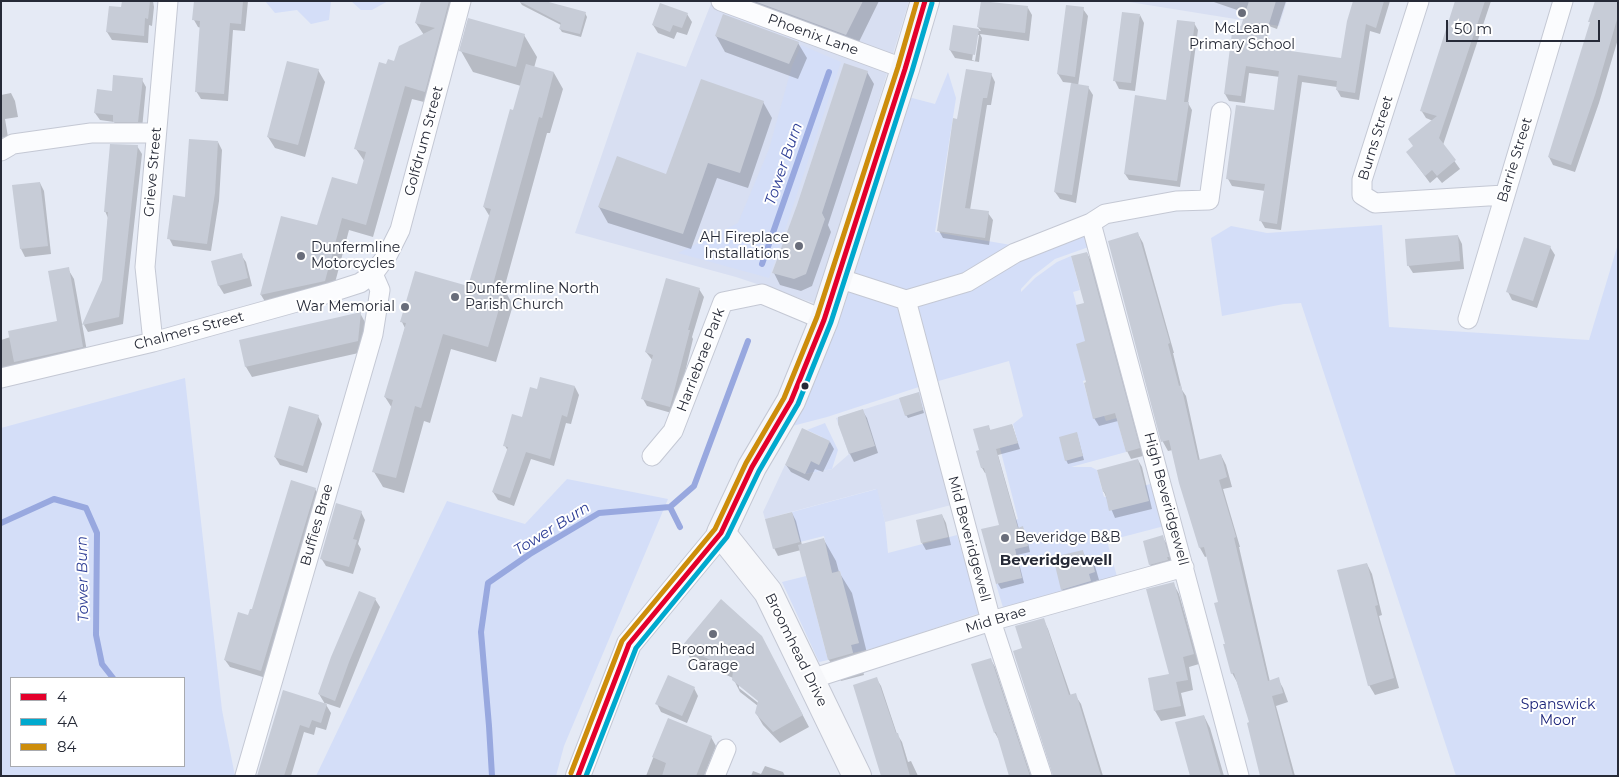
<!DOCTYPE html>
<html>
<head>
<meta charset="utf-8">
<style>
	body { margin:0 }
	#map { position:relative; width:1619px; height:777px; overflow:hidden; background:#e5eaf5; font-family:Montserrat,sans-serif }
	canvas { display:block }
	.frame { position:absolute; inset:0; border:2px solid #262a37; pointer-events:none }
	.legend { position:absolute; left:10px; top:677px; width:175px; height:90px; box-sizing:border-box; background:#fff; border:1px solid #a8aaaf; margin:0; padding:6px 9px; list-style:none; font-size:15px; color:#262a37 }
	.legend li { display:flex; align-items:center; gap:10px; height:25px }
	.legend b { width:25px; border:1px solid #a8aaaf }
	.scale { position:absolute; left:1446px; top:20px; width:154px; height:22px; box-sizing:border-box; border:2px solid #262a37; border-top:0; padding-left:6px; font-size:15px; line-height:18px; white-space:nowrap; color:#262a37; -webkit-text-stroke:4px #fff; paint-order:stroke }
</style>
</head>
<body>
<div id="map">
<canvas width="1619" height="777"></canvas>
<div class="frame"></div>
<ul class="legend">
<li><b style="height:6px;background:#e4002b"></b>4</li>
<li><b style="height:6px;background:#00a9ce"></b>4A</li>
<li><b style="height:6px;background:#cd8d0b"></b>84</li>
</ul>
<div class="scale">50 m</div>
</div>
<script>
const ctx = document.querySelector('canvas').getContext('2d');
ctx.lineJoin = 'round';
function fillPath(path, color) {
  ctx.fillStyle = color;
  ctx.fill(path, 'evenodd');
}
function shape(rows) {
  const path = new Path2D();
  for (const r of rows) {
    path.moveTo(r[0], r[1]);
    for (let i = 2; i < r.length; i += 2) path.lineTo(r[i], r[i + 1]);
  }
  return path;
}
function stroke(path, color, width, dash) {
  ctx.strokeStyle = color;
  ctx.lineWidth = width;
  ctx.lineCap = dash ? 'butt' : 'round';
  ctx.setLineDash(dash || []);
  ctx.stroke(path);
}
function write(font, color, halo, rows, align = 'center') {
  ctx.font = font + ' Montserrat,sans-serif';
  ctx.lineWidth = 4;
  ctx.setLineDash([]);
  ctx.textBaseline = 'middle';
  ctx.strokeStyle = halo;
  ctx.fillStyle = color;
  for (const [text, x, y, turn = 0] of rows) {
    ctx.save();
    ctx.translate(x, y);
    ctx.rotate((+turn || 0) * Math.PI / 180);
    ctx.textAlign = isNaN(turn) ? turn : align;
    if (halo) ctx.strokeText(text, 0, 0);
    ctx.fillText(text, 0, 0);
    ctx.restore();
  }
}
fillPath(shape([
	[712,1,909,1,817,304,736,277,575,233,637,52,686,67],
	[1123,1,1287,1,1279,26],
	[929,389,959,503,885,522,876,489,765,519,763,512,785,465,805,474,832,469,849,454,836,418]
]), '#d8dff2');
fillPath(shape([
	[265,1,331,1,329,20,311,24,297,10,275,13],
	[351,1,388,1,372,10,361,10],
	[801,45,841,62,769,278,678,253,738,223,769,149,792,66],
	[948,72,956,98,935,232,1011,245,1091,223,1097,244,1055,259,1033,276,1021,289,1021,292,1035,278,1057,262,1071,256,1080,290,1073,292,1086,341,1077,344,1086,380,1083,381,1089,402,1104,416,1106,421,1124,416,1119,427,1126,452,1071,467,1091,467,1097,470,1104,497,1161,481,1172,524,1107,541,1118,580,1004,611,996,584,1021,578,1015,549,1028,546,1023,527,1010,530,1008,522,1018,519,1000,448,1018,443,1013,424,1023,416,1009,361,928,384,827,417,773,431,897,94,935,104],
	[1382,225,1389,327,1589,340,1618,244,1618,776,1456,776,1301,303,1284,304,1222,316,1211,238,1231,226,1267,233],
	[185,378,222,710,235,776,1,776,1,428],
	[11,678,184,678,184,766,11,766],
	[825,423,838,450,832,469,805,474,811,461,819,465,828,446,820,442,822,437,807,430],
	[567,479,668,499,564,746,556,776,316,776,447,501,525,524],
	[877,489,885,522,888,553,957,535,980,613,879,647,853,653,851,645,859,643,836,585,843,583,840,571,832,573,824,536,800,542,792,512],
	[806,576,828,660,819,662,782,582]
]), '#d4def8');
fillPath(shape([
	[123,1,153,1,154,7,152,26,149,25,148,43,112,40,107,32,122,9],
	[195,1,248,1,245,31,233,30,228,101,201,99,196,91,201,28,198,27,194,20],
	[422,1,462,1,432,104,412,99,373,237,349,230,332,294,269,308,261,295,282,217,318,227,357,186,365,162,356,149,387,66,395,63,424,35,416,23],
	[729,1,879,1,855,50],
	[1211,1,1286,1,1277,29,1244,17,1240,11],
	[1354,1,1390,1,1380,34,1370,31,1359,100,1341,97,1337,90,1337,87,1302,82,1281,230,1265,228,1261,221,1265,191,1232,186,1228,179,1275,111,1280,77,1249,73,1245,103,1229,101,1225,94,1266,33,1270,40,1267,49,1342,60],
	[1456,1,1491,1,1443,145,1460,169,1442,183,1437,177,1430,183,1407,152,1414,147,1433,121,1426,118,1421,110],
	[1618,1,1618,39,1599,103,1575,172,1553,165,1549,157,1591,24,1590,22],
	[520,2,585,13,587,17,581,37,562,32,560,29,561,25,522,5],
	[1028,8,1032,15,1029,41,980,34,982,38,979,62,955,58,950,50,954,26,981,31,978,27],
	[976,35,979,35,975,61,972,60],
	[1083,9,1088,16,1078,86,1088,87,1093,95,1076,203,1060,199,1055,192,1072,83,1063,82,1058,74],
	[687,14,692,22,687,35,677,32,674,39,658,33,653,25],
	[1140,15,1144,23,1135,91,1119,89,1115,81],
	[1194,23,1198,30,1188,103,1192,110,1180,187,1129,180,1125,174,1168,101],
	[524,35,537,57,534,68,554,73,563,89,550,133,547,133,504,289,513,305,496,362,451,349,430,423,424,421,404,493,383,487,374,472,392,408,385,397,405,328,402,322,469,288,490,217,484,207,521,86,473,72,461,51],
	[716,36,798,43,807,58,798,79,725,52],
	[318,70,325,82,305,157,275,148,268,137],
	[867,72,874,84,828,225,831,232,812,286,801,291,780,285,774,273],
	[991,74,995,82,991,105,987,105,970,210,988,213,993,220,989,245,943,238,939,231,958,120],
	[142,80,146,87,142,129,118,129,114,122,100,120,95,113,113,92],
	[11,93,15,101,18,117,5,119,8,137,1,138,1,95],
	[763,102,772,118,748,188,717,178,691,249,608,223,599,207,667,175],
	[218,142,222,150,219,201,211,251,173,246,169,238,186,198],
	[137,146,142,154,123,324,88,332,84,325,103,280,108,218,105,211],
	[40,183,44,191,51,254,25,257,21,249,14,186],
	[1138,234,1143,243,1174,353,1173,353,1182,390,1186,396,1200,461,1221,455,1226,465,1232,487,1223,489,1240,547,1239,547,1270,682,1278,679,1283,688,1288,702,1276,706,1295,776,1262,776,1250,723,1237,682,1232,673,1219,602,1208,556,1205,557,1200,548,1180,482,1173,450,1168,451,1163,442,1109,242],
	[1458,236,1462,244,1464,269,1413,273,1408,265],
	[1550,247,1555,255,1537,308,1512,300,1508,292],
	[1087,253,1091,261,1143,456,1131,459,1127,451,1118,421,1099,426,1094,418,1088,383,1085,304],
	[241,255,246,262,252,286,224,294,219,286,213,262],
	[68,269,74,279,88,357,1,376,1,340,58,322],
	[699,289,704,297,692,337,693,339,675,414,647,406,643,399,653,361,646,352],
	[360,313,366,324,363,352,252,377,246,367,240,341],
	[575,387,579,395,571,424,566,423,554,466,531,459,514,506,498,500,493,492,508,451,505,446,538,391],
	[918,393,924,413,908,418,906,415],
	[862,410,867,418,878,453,854,462,850,454,840,423],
	[318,416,322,424,307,473,280,465,275,457],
	[1012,425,1020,449,998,455,1019,529,1023,528,1026,533,1030,552,1017,555,1024,583,1001,589,998,584,1001,525,987,473,985,473,982,468,980,451,988,426,991,431],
	[1077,434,1084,460,1068,464,1066,460],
	[830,442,834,449,823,472,815,469,809,481,791,472,786,465],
	[1138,460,1142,467,1152,509,1115,518,1104,492],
	[315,489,320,497,266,678,230,667,225,660,253,611],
	[361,512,365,520,358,544,361,549,353,574,326,566,321,558],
	[792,513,796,521,802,545,824,540,836,561,839,572,852,593,870,665,862,667,864,675,841,681,829,660,801,550,778,556,774,548],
	[942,515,946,523,951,545,926,550,922,543],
	[1162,537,1167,544,1172,565,1155,572,1150,565],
	[1082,551,1087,559,1091,558,1095,566,1099,580,1093,582,1094,589,1067,597,1062,589],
	[1367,564,1372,574,1382,615,1379,616,1399,688,1375,695,1369,685],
	[1173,583,1179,594,1199,664,1189,667,1193,690,1181,693,1186,716,1161,721,1155,711,1171,675],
	[375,599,380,607,340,708,325,703,331,713,326,730,316,727,314,735,304,732,291,776,259,776,284,692,325,704,319,694],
	[1043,619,1048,629,1071,696,1075,695,1081,704,1103,776,1057,776,1024,649],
	[684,646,768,649,809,727,780,743,763,725,756,713,758,706,740,692,733,678,690,658],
	[739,684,763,704,762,706,739,688],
	[991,660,995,667,1031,776,1011,776,999,740,995,733,973,665],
	[876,678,881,686,897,734,902,742,908,762,911,761,918,776,882,776],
	[694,688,698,696,687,723,661,712,657,704],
	[1204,716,1210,728,1224,776,1191,776],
	[668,720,711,737,716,746,704,776,646,776],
	[765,766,783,772,785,776,751,776,753,771,761,774]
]), '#0003');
stroke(shape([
	[762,264,829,72],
	[670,507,680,527],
	[1,523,54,499,86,508,97,533,96,635,102,664,113,678],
	[492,776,489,726,481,632,488,583,530,554,599,513,670,507,694,486,748,341]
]), '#98a8df', 6);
fillPath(shape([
	[122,1,150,1,148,19,145,18,144,36,106,32,109,6,121,7],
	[194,1,243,1,241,24,230,23,224,94,195,92,200,21,192,20],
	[421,1,449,1,425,92,405,86,366,225,342,218,325,281,260,295,281,216,317,225,332,177,357,184,366,152,354,149,379,62,386,64,388,59,394,61,399,46,435,28,415,23],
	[519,1,545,1,586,12,580,34,559,29,561,23],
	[754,1,863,1,846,35],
	[981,1,1028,6,1025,33,977,27],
	[1249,1,1276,1,1262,47,1341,58,1347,21,1353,1,1384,1,1376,28,1366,24,1355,93,1336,90,1337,81,1298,75,1277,224,1259,221,1265,184,1226,179,1236,105,1274,110,1279,71,1246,66,1241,96,1224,94,1233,25,1241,26],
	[1455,1,1485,1,1439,138,1456,160,1437,176,1432,170,1425,176,1406,152,1413,146,1408,139,1437,116,1420,111],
	[1595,1,1618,1,1618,16,1595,95,1571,165,1548,157,1590,22,1588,22],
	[660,3,688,13,682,28,673,25,670,32,652,25],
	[1066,5,1084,7,1075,77,1057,74],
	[1122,12,1140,14,1131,83,1113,81],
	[723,14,799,42,789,64,715,36],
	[468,18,525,34,516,67,459,51],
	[1177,20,1195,22,1184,102,1189,102,1177,181,1124,174,1135,95,1166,100],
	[953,25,979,29,975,55,949,50],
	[287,61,319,69,298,145,267,137],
	[844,63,868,71,822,213,825,219,806,274,794,279,772,273,797,205],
	[526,64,554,72,542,118,539,117,493,284,505,288,488,347,443,334,421,408,415,406,396,478,372,472,393,400,384,397,406,323,400,322,415,271,468,286,491,209,483,207,510,109,513,110],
	[966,69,992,73,987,98,983,98,965,208,989,211,985,238,937,231,953,118,957,119],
	[113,75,143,78,138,122,113,122,113,115,94,113,97,89,112,91],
	[701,79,764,101,740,173,708,163,683,234,598,207,617,156,666,174],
	[1071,83,1089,86,1072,195,1054,192],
	[189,139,218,141,215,193,207,244,167,239,173,195,185,197],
	[110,144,138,145,119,317,82,325,102,280,108,212,104,212],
	[40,182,48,246,20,249,12,185],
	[1138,232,1170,343,1168,344,1179,386,1181,385,1198,460,1221,454,1227,477,1219,480,1236,537,1234,538,1268,681,1279,677,1283,693,1272,696,1293,776,1260,776,1247,723,1249,722,1234,673,1231,674,1223,644,1225,644,1214,603,1218,602,1204,547,1199,548,1179,483,1169,440,1161,442,1108,241],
	[1458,235,1460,261,1407,266,1405,239],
	[1524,237,1551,246,1533,301,1506,292],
	[1087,252,1140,448,1126,452,1115,413,1093,419,1084,383,1086,382,1076,344,1085,341,1076,305,1084,303,1071,256],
	[242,253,248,278,218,286,211,261],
	[69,267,83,347,14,362,8,331,57,321,48,271],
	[666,278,700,288,688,330,690,330,670,407,641,399,653,355,645,352],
	[361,312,358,341,245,367,239,340],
	[540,377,575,386,567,417,562,415,550,459,526,452,510,498,492,492,508,447,503,446,512,414,522,417,530,387,537,389],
	[919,392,923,410,905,416,899,398],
	[289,406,319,415,303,466,274,457],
	[863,409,875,446,849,454,838,424,838,417],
	[1012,424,1018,443,996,449,1018,528,1023,526,1028,546,1015,549,1022,578,996,584,981,529,999,525,984,468,981,468,976,451,979,450,973,429,989,425,990,430],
	[802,428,830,441,819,465,811,461,805,474,785,465],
	[1077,432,1083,456,1065,461,1059,437],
	[1138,459,1149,501,1109,511,1105,492,1103,492,1097,470],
	[291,480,316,488,261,671,224,660,238,612,248,615,250,609,252,609],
	[336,503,362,511,353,539,357,540,349,567,320,559],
	[792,512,800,542,773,549,765,519],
	[942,514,948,537,921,543,916,520],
	[1163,535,1169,557,1167,557,1168,560,1149,565,1143,541],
	[824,538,832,573,840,571,859,643,851,645,853,653,828,660,798,545],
	[1083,550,1085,558,1091,556,1095,572,1089,574,1091,581,1061,590,1053,557],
	[1367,563,1378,605,1375,606,1394,678,1368,686,1337,570],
	[1174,582,1194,654,1183,657,1188,680,1176,682,1181,706,1154,711,1148,678,1169,674,1146,589],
	[359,591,376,598,349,662,335,701,318,694,331,657],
	[721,599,762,636,803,715,773,732,755,713,758,701,732,680,733,671,682,646],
	[1044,618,1069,695,1076,693,1101,776,1053,776,1013,651,1022,648,1015,626],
	[991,658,1030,776,1009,776,996,732,994,733,984,704,971,664],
	[668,675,695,687,682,716,655,704],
	[877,677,896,733,898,733,910,776,881,776,853,685],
	[283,690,327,704,321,723,312,720,309,728,300,725,284,776,257,776],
	[1204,715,1221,776,1190,776,1175,722],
	[668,718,712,736,696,776,662,776,666,763,652,757]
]), '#c7ccd7');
const minor = shape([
	[721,1,905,69],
	[1419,1,1362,180,1362,195,1375,203,1504,195],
	[1,151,13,144,91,133,156,133],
	[1091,223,1239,776],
	[838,278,906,300,967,282,1015,253,1091,223,1105,214,1176,201,1209,200,1221,112],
	[906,300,991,621,1042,776],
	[1468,319,1563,1],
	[153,342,145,267,168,1],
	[1,378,153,342,329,293,360,283,373,274,388,254,400,230,461,1],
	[652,456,673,431,723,302,762,294,824,320],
	[811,679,991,621,1184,567],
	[245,776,373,334,380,290,373,274],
	[715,776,726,749]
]);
const tertiary = shape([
	[578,776,629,644,721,533]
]);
const secondary = shape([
	[857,776,768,592,721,533,752,467,791,401,824,320,905,69,925,1]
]);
stroke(minor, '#c4c8d4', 21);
stroke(tertiary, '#c4c8d4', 26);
stroke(secondary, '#c4c8d4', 30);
stroke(minor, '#fbfcfe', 19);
stroke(tertiary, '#fbfcfe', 24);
stroke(secondary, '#f6f7fa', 28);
stroke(shape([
	[578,776,629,644,721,533,752,467,791,401,824,320,905,69,925,1]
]), '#e4002b', 5);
stroke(shape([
	[586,776,636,648,727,537,759,471,798,404,831,322,912,71,932,3]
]), '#00a9ce', 5);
stroke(shape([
	[571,773,622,641,715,529,746,463,784,398,817,317,898,67,917,1]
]), '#cd8d0b', 5);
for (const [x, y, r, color] of [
	[1242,13,5,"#696d7a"],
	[799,246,5,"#696d7a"],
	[301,256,5,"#696d7a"],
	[455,297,5,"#696d7a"],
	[405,307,5,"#696d7a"],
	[805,386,4.5,"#262a37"],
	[1005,538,5,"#696d7a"],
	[713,634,5,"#696d7a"]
]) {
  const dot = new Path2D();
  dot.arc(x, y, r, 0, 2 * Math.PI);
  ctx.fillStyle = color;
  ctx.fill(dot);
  stroke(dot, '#fff', 2);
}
write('14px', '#262a37', '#fff', [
	["McLean",1242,29,"center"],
	["Primary School",1242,45,"center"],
	["AH Fireplace",789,238,"right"],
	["Installations",789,254,"right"],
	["Dunfermline",311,248],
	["Motorcycles",311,264],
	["Dunfermline North",465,289],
	["Parish Church",465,305],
	["War Memorial",395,307,"right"],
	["Beveridge B&B",1015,538],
	["Broomhead",713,650,"center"],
	["Garage",713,666,"center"]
], 'left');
write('14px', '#262a37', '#fff', [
	["Phoenix Lane",813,35,20],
	["Burns Street",1376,138,-73],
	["Golfdrum Street",424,141,-75],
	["Barrie Street",1515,160,-73],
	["Grieve Street",153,172,-85],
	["Chalmers Street",189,331,-15],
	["Harriebrae Park",701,360,-69],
	["High Beveridgewell",1166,499,75],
	["Buffies Brae",317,525,-74],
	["Mid Beveridgewell",969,539,75],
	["Mid Brae",996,620,-17],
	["Broomhead Drive",796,650,64]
]);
write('14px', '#1b2379', '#fff', [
	["Spanswick",1558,705],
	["Moor",1558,721]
]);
write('italic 15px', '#304097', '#fff', [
	["Tower Burn",784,164,-71],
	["Tower Burn",552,529,-32],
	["Tower Burn",83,579,-91]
]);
write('bold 15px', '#262a37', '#fff', [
	["Beveridgewell",1056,561]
]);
</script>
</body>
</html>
